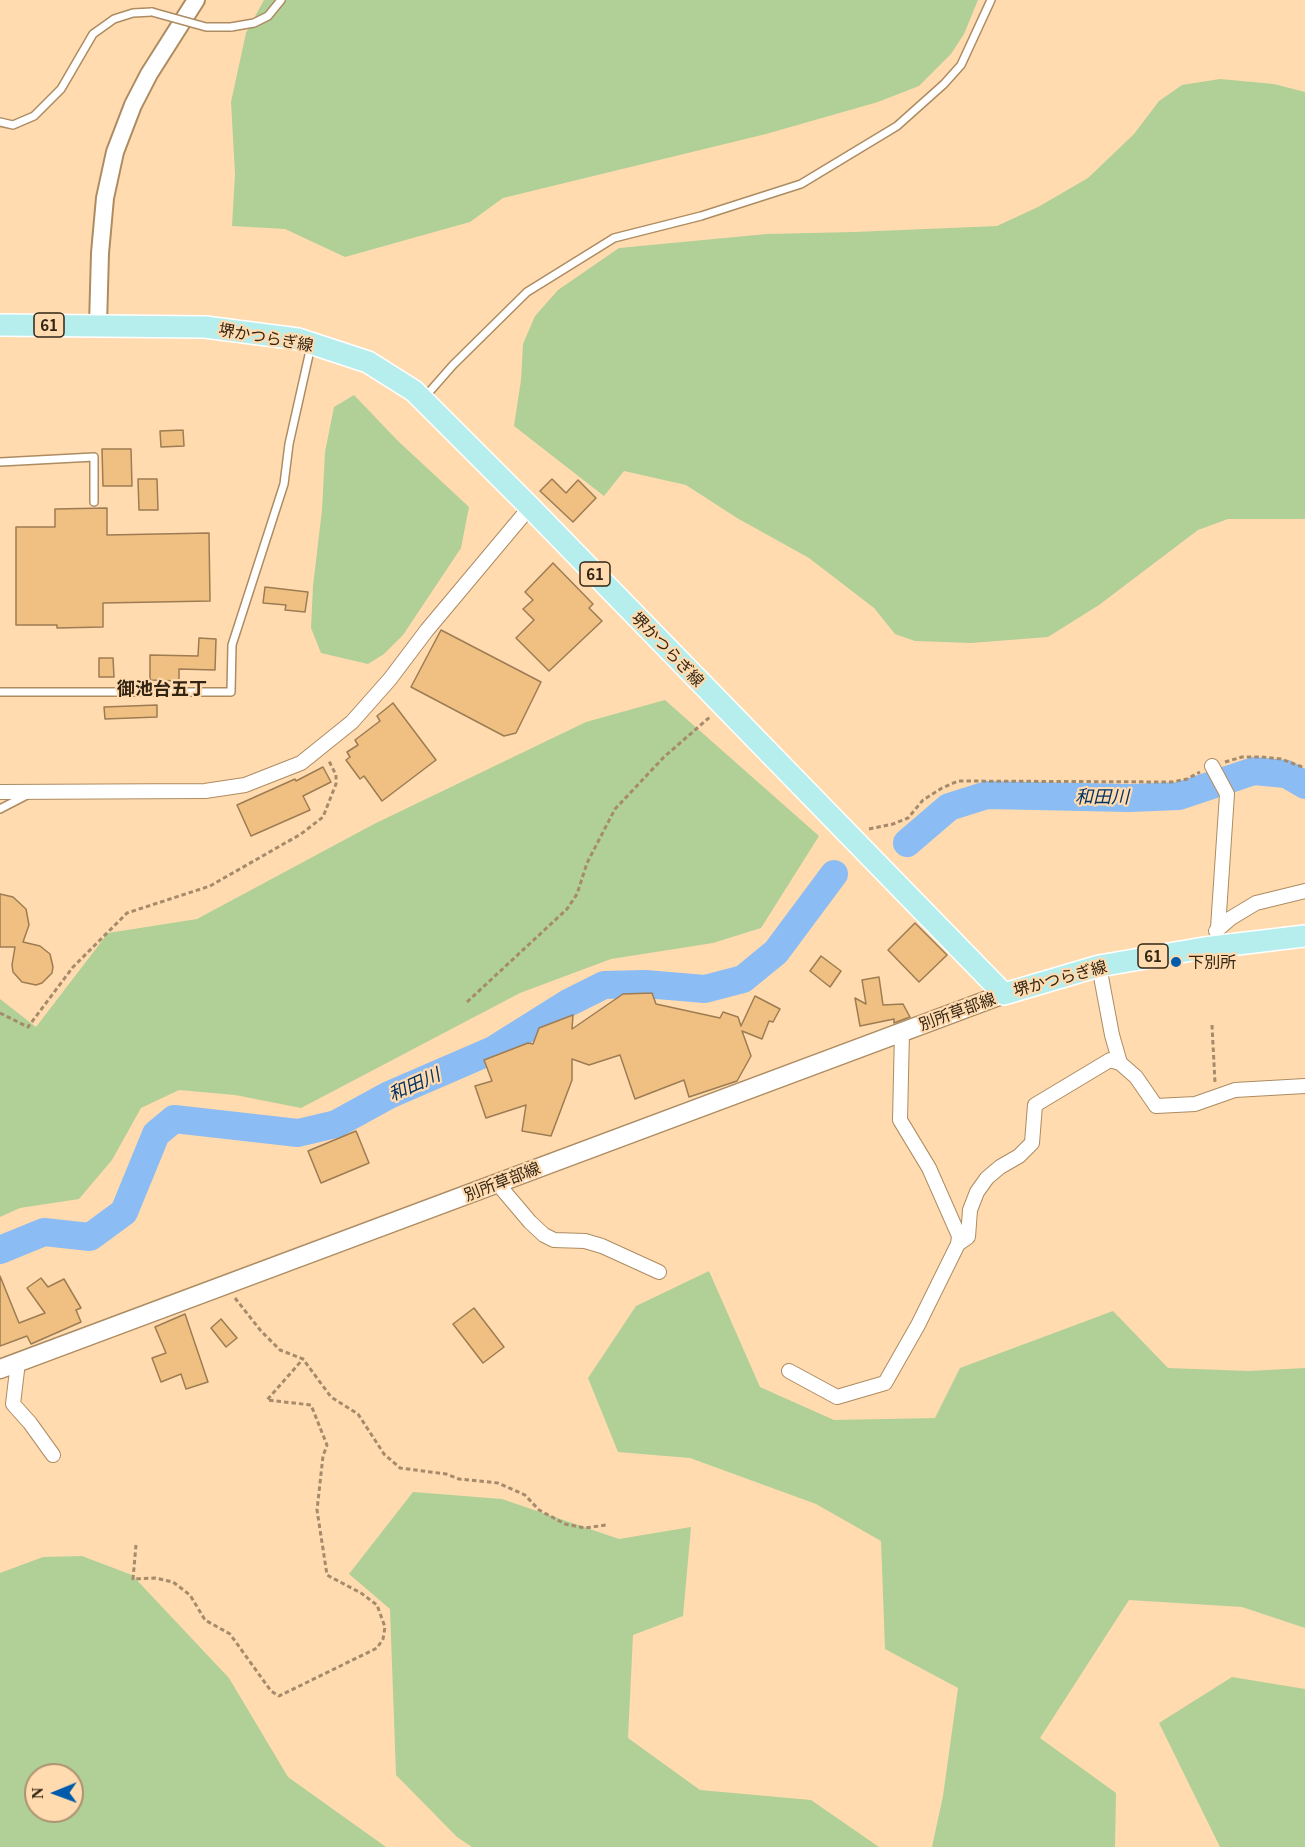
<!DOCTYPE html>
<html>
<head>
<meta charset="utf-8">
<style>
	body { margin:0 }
	#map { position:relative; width:1305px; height:1847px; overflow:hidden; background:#ffdbaf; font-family:Georgia,serif }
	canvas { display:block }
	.north { position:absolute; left:24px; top:1763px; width:60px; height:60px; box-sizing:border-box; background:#ffdbaf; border:2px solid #ad9271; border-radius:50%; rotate:269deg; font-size:16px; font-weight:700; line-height:24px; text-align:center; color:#322514 }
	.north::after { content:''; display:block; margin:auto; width:21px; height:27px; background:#005caa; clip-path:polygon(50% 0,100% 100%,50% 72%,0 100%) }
</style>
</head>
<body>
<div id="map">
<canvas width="1305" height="1847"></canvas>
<div class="north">N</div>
</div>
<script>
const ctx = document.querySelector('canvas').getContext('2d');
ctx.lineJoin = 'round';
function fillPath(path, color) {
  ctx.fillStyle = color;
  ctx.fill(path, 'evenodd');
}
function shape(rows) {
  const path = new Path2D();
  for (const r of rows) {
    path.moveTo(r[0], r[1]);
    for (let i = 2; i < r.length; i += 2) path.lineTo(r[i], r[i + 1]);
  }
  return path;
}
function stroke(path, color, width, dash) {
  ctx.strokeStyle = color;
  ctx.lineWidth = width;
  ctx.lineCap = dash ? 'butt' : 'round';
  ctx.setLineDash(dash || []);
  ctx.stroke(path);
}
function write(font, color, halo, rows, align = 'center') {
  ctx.font = font + ' Georgia,"Noto Sans JP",serif';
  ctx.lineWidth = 4.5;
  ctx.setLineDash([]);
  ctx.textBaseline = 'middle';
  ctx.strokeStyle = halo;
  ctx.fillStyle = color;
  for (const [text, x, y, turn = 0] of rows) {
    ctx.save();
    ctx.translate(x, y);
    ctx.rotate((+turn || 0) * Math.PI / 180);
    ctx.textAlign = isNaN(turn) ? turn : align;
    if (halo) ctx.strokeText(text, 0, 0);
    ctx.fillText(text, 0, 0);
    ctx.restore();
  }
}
fillPath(shape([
	[264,0,978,0,964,34,951,54,919,86,878,102,766,134,503,198,470,222,345,257,285,229,232,226,235,174,231,102,246,33],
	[1220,79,1274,84,1305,92,1305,519,1228,519,1198,530,1099,605,1048,637,971,643,915,641,895,634,874,608,809,558,737,518,686,485,624,471,604,496,514,426,521,380,523,344,535,316,558,290,619,248,767,234,854,232,997,226,1038,207,1088,178,1134,134,1159,101,1182,85],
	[354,395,397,440,469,507,461,548,403,635,384,654,368,664,321,653,311,628,313,586,322,510,325,452,334,407],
	[665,700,819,836,761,928,713,943,611,959,520,993,301,1108,235,1095,179,1090,141,1108,112,1160,79,1199,20,1208,0,1217,0,999,36,1027,108,933,197,919,374,824,586,722],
	[709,1271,760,1387,834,1420,935,1418,960,1368,1113,1311,1168,1368,1249,1371,1305,1368,1305,1628,1242,1607,1129,1600,1040,1738,1116,1793,1115,1847,932,1847,943,1796,958,1688,885,1649,881,1541,816,1504,690,1458,618,1452,588,1378,636,1306],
	[413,1492,502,1499,619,1539,691,1527,683,1616,633,1635,628,1738,700,1790,811,1800,879,1847,472,1847,457,1837,396,1775,390,1609,349,1574],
	[82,1556,132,1575,229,1678,288,1777,386,1847,0,1847,0,1573,43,1557],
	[36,1775,72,1775,72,1811,36,1811],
	[1232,1677,1305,1689,1305,1847,1220,1847,1159,1723]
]), '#b0d098');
stroke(shape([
	[907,843,949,807,987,795,1129,798,1179,796,1254,771,1286,774,1305,785],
	[0,1250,44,1232,90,1237,124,1212,156,1134,174,1119,298,1133,336,1124,389,1095,493,1050,568,1003,604,985,645,984,705,989,743,979,776,952,834,874]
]), '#8bbcf4', 28);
const building = shape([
	[183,430,184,446,161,447,160,431,183,430],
	[102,449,131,449,132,486,103,486,102,449],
	[138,479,157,479,158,510,139,510,138,479],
	[552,479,566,493,578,480,596,498,573,522,540,491,552,479],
	[107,508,107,535,209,533,210,601,103,603,103,627,57,628,57,625,16,625,16,527,55,527,55,509,107,508],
	[553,563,593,604,589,608,602,621,549,671,516,638,534,620,523,609,533,600,525,592,553,563],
	[265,587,308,592,305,612,285,610,286,605,263,603,265,587],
	[441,630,541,682,516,733,504,736,411,687,441,630],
	[199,638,216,639,215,670,179,669,179,681,150,680,150,655,198,656,199,638],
	[99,658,113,658,114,677,99,677,99,658],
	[393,703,436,760,382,801,364,776,360,779,346,760,350,757,347,752,358,745,355,740,380,721,377,716,393,703],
	[157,705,157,717,105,719,104,707,157,705],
	[323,767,331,782,303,796,310,810,251,836,237,805,295,779,296,781,323,767],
	[0,894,13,897,26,909,29,925,23,942,40,946,50,954,53,967,52,973,42,983,36,985,22,982,13,972,12,965,15,947,0,947,0,894],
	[915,923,947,955,919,982,888,950,915,923],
	[821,956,841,971,830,987,810,971,821,956],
	[879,977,883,1005,903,1004,910,1017,894,1023,894,1019,860,1026,855,998,866,1004,862,980,879,977],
	[652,993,656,1004,720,1018,723,1012,738,1017,741,1026,755,996,780,1009,773,1022,769,1021,762,1039,742,1031,751,1056,737,1081,689,1097,684,1080,635,1099,620,1055,589,1065,572,1059,572,1080,551,1136,522,1131,526,1105,486,1118,475,1086,492,1081,484,1060,528,1043,533,1044,539,1028,573,1015,572,1029,623,994,652,993],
	[356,1131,369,1163,321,1183,308,1151,356,1131],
	[0,1276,19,1323,45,1313,27,1288,41,1278,48,1287,64,1279,81,1308,76,1310,81,1322,31,1344,27,1336,0,1346,0,1276],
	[474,1308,504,1347,483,1363,453,1324,474,1308],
	[185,1314,208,1382,186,1389,181,1374,161,1382,152,1358,166,1353,155,1327,185,1314],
	[221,1319,237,1338,226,1347,211,1328,221,1319]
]);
fillPath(building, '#f0c082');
stroke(building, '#9d7c53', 1.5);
const service = shape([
	[231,27,254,23,268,16,281,0],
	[0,122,13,125,34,116,61,89,93,34,114,19,133,13,152,12],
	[424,398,453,365,527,292,614,238,701,216,801,184,897,126,944,84,961,65,991,0],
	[0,462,94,457,94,502],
	[0,692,231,692,232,645,284,484,289,444,311,346],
	[0,809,27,795]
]);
const minor = shape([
	[1212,766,1227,794,1218,928],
	[0,792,205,791,245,785,301,763,352,722,390,679,427,630,530,507],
	[1216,931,1231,918,1256,903,1305,891],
	[1099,966,1112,1035,1120,1063],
	[497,1183,530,1222,544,1235,554,1240,585,1241,602,1246,659,1272],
	[958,1244,968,1237,970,1210,977,1192,987,1178,1000,1167,1019,1156,1032,1143,1035,1105,1110,1060,1120,1063,1136,1077,1156,1106,1195,1104,1235,1090,1305,1086],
	[18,1362,13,1404,30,1423,53,1455],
	[789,1371,837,1397,885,1383,918,1325,958,1244,959,1236,929,1168,900,1120,902,1032]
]);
const tertiary = shape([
	[98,325,100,253,105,198,115,152,133,105,149,74,196,0]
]);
const secondary = shape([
	[0,1369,1004,994]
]);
const primary = shape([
	[0,325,205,327,298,339,368,362,414,391,530,507,1004,994,1099,966,1204,948,1305,936]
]);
stroke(service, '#ad8c62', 10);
stroke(minor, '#ad8c62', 16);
stroke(tertiary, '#ad8c62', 20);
stroke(secondary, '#ad8c62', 21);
stroke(primary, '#fff', 24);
stroke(shape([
	[1225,762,1242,757,1261,757,1281,759,1305,768],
	[869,829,893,824,908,818,923,800,942,788,958,781,1172,782,1187,779,1200,772],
	[467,1002,567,909,577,894,587,863,615,809,664,757,711,716],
	[0,1013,28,1027,73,967,127,913,210,886,301,834,323,817,336,784,336,775,328,759],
	[1212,1025,1215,1083],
	[235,1298,261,1331,280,1350,303,1359,331,1397,358,1414,384,1454,400,1468,446,1474,459,1479,498,1483,525,1495,539,1510,565,1524,585,1528,606,1525],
	[136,1545,133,1579,155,1578,173,1582,190,1595,205,1620,230,1634,271,1691,279,1696,377,1648,383,1639,385,1627,377,1605,361,1593,327,1575,317,1510,323,1456,327,1445,311,1405,267,1400,303,1359]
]), '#a58b6b', 3, [4.5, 3]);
stroke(service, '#fff', 7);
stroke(minor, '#fff', 14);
stroke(tertiary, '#fff', 16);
stroke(secondary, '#fff', 18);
stroke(primary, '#b5eeec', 21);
const serviceBridge = shape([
	[152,12,206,27,231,27]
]);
stroke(serviceBridge, '#ad8c62', 10, []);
stroke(serviceBridge, '#fff', 7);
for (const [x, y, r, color] of [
	[1176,962,6,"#005caa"]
]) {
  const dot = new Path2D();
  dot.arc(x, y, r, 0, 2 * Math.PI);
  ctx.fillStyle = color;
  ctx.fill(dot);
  stroke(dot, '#ffdbaf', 2);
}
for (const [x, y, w] of [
	[49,325,30],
	[595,574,30],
	[1153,956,30]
]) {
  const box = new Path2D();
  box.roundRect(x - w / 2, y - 12, w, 24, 4.5);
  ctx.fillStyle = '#ffdbaf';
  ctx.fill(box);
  stroke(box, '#322514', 1.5);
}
write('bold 15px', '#322514', null, [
	["61",49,325],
	["61",595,574],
	["61",1153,956]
]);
write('16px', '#322514', '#ffdbaf', [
	["堺かつらぎ線",266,337,10],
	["堺かつらぎ線",668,649,46],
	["堺かつらぎ線",1060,978,-15],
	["別所草部線",957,1011,-20],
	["別所草部線",502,1181,-21]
]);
write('16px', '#322514', '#ffdbaf', [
	["下別所",1188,962]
], 'left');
write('bold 18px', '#322514', '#ffdbaf', [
	["御池台五丁",162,688]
]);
write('italic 18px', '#003364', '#ffdbaf', [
	["和田川",1102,796],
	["和田川",414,1084,-24]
]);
</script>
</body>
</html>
